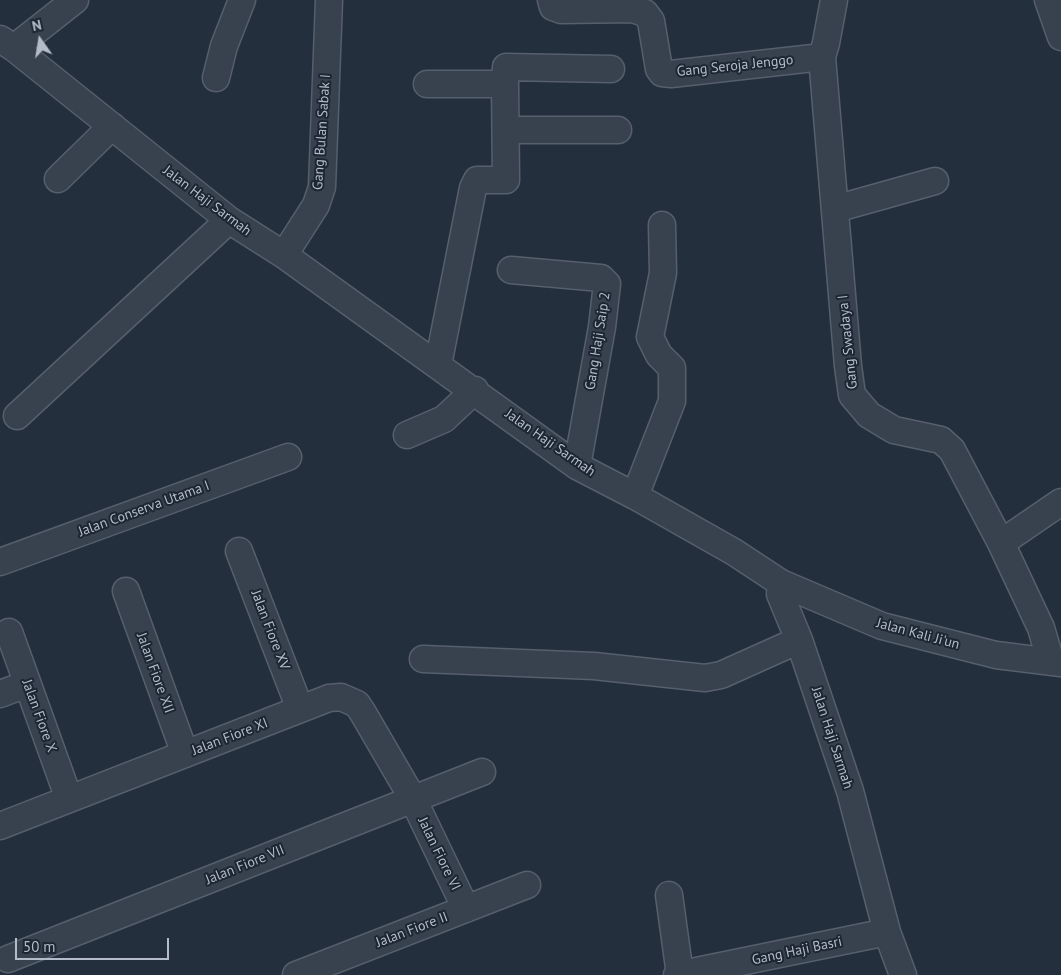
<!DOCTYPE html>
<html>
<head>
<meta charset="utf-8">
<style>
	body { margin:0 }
	#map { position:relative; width:1061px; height:975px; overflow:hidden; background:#242f3e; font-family:"PT Sans",sans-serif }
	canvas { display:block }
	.north { position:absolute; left:15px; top:15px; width:50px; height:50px; -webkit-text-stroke:4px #1d2633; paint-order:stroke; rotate:347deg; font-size:14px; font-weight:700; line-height:20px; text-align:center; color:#b4bcc9 }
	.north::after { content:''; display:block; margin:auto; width:18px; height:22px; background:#b4bcc9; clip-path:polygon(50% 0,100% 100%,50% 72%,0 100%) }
	.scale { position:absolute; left:15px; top:938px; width:154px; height:22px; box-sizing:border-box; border:2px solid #b4bcc9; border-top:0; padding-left:6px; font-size:15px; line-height:18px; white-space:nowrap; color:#b4bcc9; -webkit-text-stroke:4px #1d2633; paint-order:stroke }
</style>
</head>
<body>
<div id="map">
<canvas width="1061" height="975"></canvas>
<div class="north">N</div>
<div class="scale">50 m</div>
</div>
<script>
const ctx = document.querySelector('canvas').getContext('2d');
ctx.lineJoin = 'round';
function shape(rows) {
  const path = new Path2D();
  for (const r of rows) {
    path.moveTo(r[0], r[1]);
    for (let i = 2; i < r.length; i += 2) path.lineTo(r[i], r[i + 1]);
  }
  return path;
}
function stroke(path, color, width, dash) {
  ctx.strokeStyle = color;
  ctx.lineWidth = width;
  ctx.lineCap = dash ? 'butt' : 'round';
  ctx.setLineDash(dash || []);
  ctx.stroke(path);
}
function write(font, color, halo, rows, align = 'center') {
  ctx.font = font + ' "PT Sans",sans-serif';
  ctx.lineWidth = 4;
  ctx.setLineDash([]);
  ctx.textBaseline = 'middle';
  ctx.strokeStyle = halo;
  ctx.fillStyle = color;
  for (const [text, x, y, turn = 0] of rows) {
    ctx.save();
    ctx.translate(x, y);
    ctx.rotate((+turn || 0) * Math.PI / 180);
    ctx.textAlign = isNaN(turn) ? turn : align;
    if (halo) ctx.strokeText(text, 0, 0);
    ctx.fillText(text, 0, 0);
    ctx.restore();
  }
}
const minor = shape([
	[551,0,553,7,561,10,632,9,645,13,651,21,659,69,662,73,671,74,822,57],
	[834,0,826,43,822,57,848,366,852,395,869,415,894,430,941,440,952,450,1001,543,1041,628,1051,662],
	[1048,0,1061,37],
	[0,39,14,48,229,220,284,255,577,466,635,496,734,552,781,583,882,626,996,655,1061,663],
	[14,48,75,0],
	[216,78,224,46,242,0],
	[427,84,505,84,506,67,611,69],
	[506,130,618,130],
	[58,179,112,126],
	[835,209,935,181],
	[284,255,316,205,322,187,329,0],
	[511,270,601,278,607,284,602,327,577,466],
	[438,365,473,188,477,180,506,180,505,84],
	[17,416,229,220],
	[407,435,444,419,475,390],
	[635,496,672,401,672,368,659,355,650,337,663,273,662,225],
	[1001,543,1061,502],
	[239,551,300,709],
	[0,562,288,457],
	[781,583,780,594,799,640,850,791,887,932,903,975],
	[126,591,185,754],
	[9,632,69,799],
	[423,659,594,666,705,678,721,675,799,640],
	[0,694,27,684],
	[0,826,329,698,341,697,357,704,363,713,413,799,466,909],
	[669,895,680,975],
	[8,959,482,772],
	[296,975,527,885],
	[677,975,887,932]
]);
stroke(minor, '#565f6c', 29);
stroke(minor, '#38414e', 26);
write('14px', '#b4bcc9', '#1d2633', [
	["Gang Seroja Jenggo",735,66,-6],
	["Gang Bulan Sabak I",322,132,-86],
	["Jalan Haji Sarmah",207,201,37],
	["Gang Haji Saip 2",598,341,-81],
	["Gang Swadaya I",848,342,-96],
	["Jalan Haji Sarmah",550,443,35],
	["Jalan Conserva Utama I",144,509,-20],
	["Jalan Fiore XV",270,630,69],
	["Jalan Kali Ji'un",918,634,15],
	["Jalan Fiore XII",155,673,70],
	["Jalan Fiore X",39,716,70],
	["Jalan Fiore XI",230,737,-21],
	["Jalan Haji Sarmah",832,738,72],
	["Jalan Fiore VI",439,854,64],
	["Jalan Fiore VII",245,865,-22],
	["Jalan Fiore II",412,930,-21],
	["Gang Haji Basri",797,951,-12]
]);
</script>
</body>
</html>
